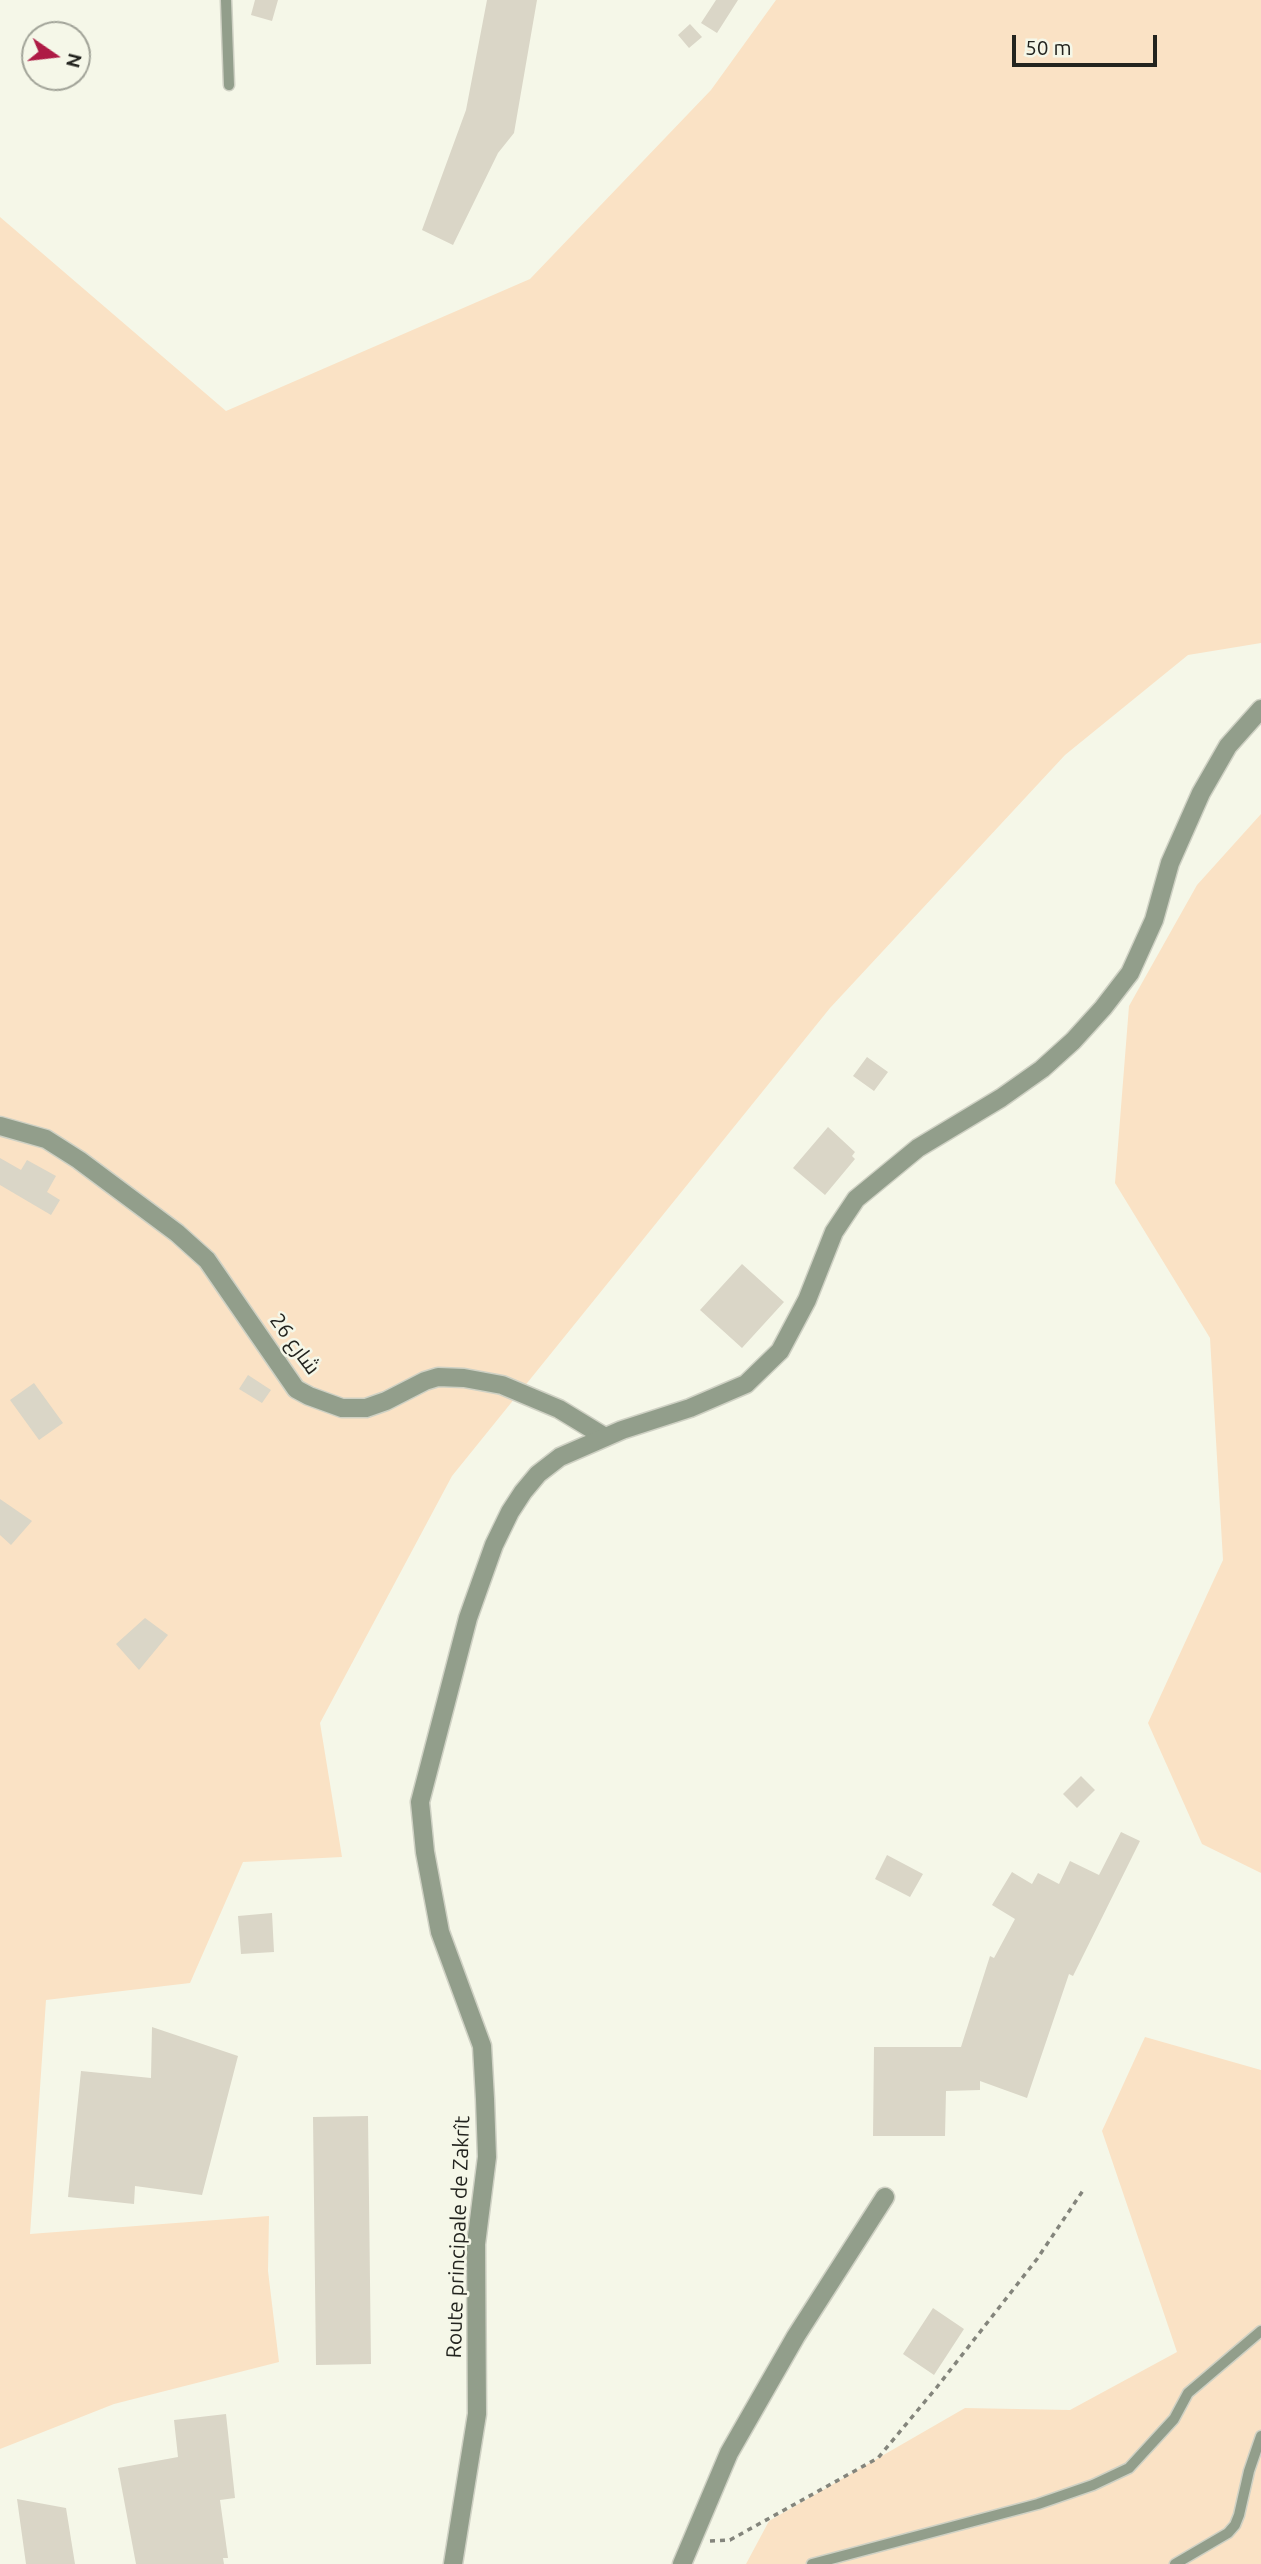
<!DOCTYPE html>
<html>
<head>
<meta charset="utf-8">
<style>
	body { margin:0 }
	#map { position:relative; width:1261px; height:2564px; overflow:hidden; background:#f5f7e8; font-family:Ubuntu,sans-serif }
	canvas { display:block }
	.north { position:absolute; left:21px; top:21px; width:70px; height:70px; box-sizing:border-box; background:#f5f7e8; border:2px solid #a1a398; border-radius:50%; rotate:104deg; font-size:19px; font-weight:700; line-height:28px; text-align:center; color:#23241f }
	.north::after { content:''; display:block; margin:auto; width:24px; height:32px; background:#ae1b45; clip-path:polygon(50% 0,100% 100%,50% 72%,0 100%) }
	.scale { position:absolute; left:1012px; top:35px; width:145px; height:32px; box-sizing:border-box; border:4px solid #23241f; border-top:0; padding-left:9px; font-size:21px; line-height:24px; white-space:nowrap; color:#23241f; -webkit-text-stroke:5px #f5f7e8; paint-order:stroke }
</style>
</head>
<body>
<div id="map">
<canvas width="1261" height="2564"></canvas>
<div class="north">N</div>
<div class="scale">50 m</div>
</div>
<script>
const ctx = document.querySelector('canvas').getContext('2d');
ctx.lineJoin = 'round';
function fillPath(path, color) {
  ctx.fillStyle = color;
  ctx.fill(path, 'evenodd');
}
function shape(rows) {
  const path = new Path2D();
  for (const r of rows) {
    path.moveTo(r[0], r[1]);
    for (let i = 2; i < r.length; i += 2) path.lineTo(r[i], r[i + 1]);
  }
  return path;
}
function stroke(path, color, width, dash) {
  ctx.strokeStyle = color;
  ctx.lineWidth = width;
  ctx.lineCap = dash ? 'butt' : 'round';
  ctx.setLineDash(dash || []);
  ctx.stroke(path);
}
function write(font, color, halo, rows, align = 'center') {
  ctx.font = font + ' Ubuntu,Cairo,sans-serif';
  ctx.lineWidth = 5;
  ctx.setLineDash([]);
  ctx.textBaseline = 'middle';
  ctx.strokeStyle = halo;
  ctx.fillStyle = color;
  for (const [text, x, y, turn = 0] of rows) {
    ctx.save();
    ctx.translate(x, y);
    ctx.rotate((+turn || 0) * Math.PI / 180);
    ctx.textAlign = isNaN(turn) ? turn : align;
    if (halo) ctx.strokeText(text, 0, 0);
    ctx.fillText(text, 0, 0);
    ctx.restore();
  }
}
fillPath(shape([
	[776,0,1261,0,1261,643,1188,655,1065,755,830,1008,452,1476,320,1723,342,1857,243,1862,190,1983,46,2000,30,2234,269,2216,268,2271,279,2362,114,2404,0,2449,0,217,226,411,530,279,711,90],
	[1261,814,1261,1873,1202,1844,1148,1723,1223,1560,1210,1338,1115,1183,1129,1006,1197,885],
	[1145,2037,1261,2070,1261,2564,746,2564,769,2521,965,2408,1070,2410,1177,2352,1102,2131]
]), '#fae2c5');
fillPath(shape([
	[255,0,278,0,272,21,251,15],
	[487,0,537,0,514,133,498,153,453,245,422,230,466,110],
	[716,0,738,0,717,33,701,23],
	[690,24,702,37,689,48,678,35],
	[867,1057,888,1072,874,1091,853,1076],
	[828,1127,855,1152,852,1156,855,1159,825,1195,793,1168],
	[0,1158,21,1170,27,1160,56,1176,47,1192,60,1200,51,1215,0,1185],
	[742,1264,784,1302,742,1348,700,1310],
	[248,1375,271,1390,262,1403,239,1389],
	[34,1383,63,1423,39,1440,10,1400],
	[0,1499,32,1521,11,1545,0,1535],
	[145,1618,168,1635,139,1670,116,1644],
	[1081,1776,1095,1790,1077,1808,1063,1794],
	[1121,1832,1140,1841,1073,1976,1069,1974,1027,2098,980,2081,980,2090,946,2091,945,2136,873,2136,874,2047,961,2047,990,1956,994,1958,1015,1919,992,1905,1012,1872,1032,1884,1038,1873,1059,1884,1070,1861,1099,1875],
	[887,1855,923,1874,910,1897,875,1879],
	[272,1913,274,1952,241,1954,238,1916],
	[152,2027,238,2056,202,2195,135,2186,134,2204,68,2197,81,2071,151,2078],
	[368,2116,371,2364,316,2365,313,2117],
	[933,2308,964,2329,934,2375,903,2354],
	[226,2414,235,2498,220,2500,228,2558,223,2558,224,2564,136,2564,118,2468,178,2457,174,2420],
	[17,2499,66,2508,75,2564,26,2564]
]), '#dad6c7');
const service = shape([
	[226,0,229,85],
	[812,2564,1038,2504,1093,2485,1129,2468,1174,2419,1188,2393,1261,2331],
	[1175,2564,1228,2533,1235,2525,1239,2515,1249,2471,1261,2436]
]);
const minor = shape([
	[0,1126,46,1139,79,1160,177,1233,207,1260,296,1389,309,1396,342,1408,366,1408,386,1401,425,1381,438,1377,464,1378,502,1385,559,1409,605,1437],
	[682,2564,729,2453,796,2336,885,2197]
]);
const tertiary = shape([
	[453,2564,477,2414,476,2244,487,2157,485,2099,482,2046,440,1932,425,1852,420,1802,468,1618,494,1545,510,1512,523,1492,538,1474,560,1457,622,1430,690,1408,746,1384,780,1351,807,1300,834,1232,856,1199,918,1148,1001,1098,1042,1069,1073,1041,1103,1008,1130,973,1154,920,1170,863,1201,793,1228,746,1261,709]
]);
stroke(service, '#cfd1c4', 13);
stroke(minor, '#cfd1c4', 21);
stroke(tertiary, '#cfd1c4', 21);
stroke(shape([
	[710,2541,730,2540,878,2458,937,2387,1037,2259,1084,2189]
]), '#84857c', 3.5, [5, 5]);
stroke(service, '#929e8b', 10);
stroke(minor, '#929e8b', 18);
stroke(tertiary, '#929e8b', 18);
write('21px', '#23241f', '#f5f7e8', [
	["شارع 26",295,1344,54],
	["Route principale de Zakrît",458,2237,-88]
]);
</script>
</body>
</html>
